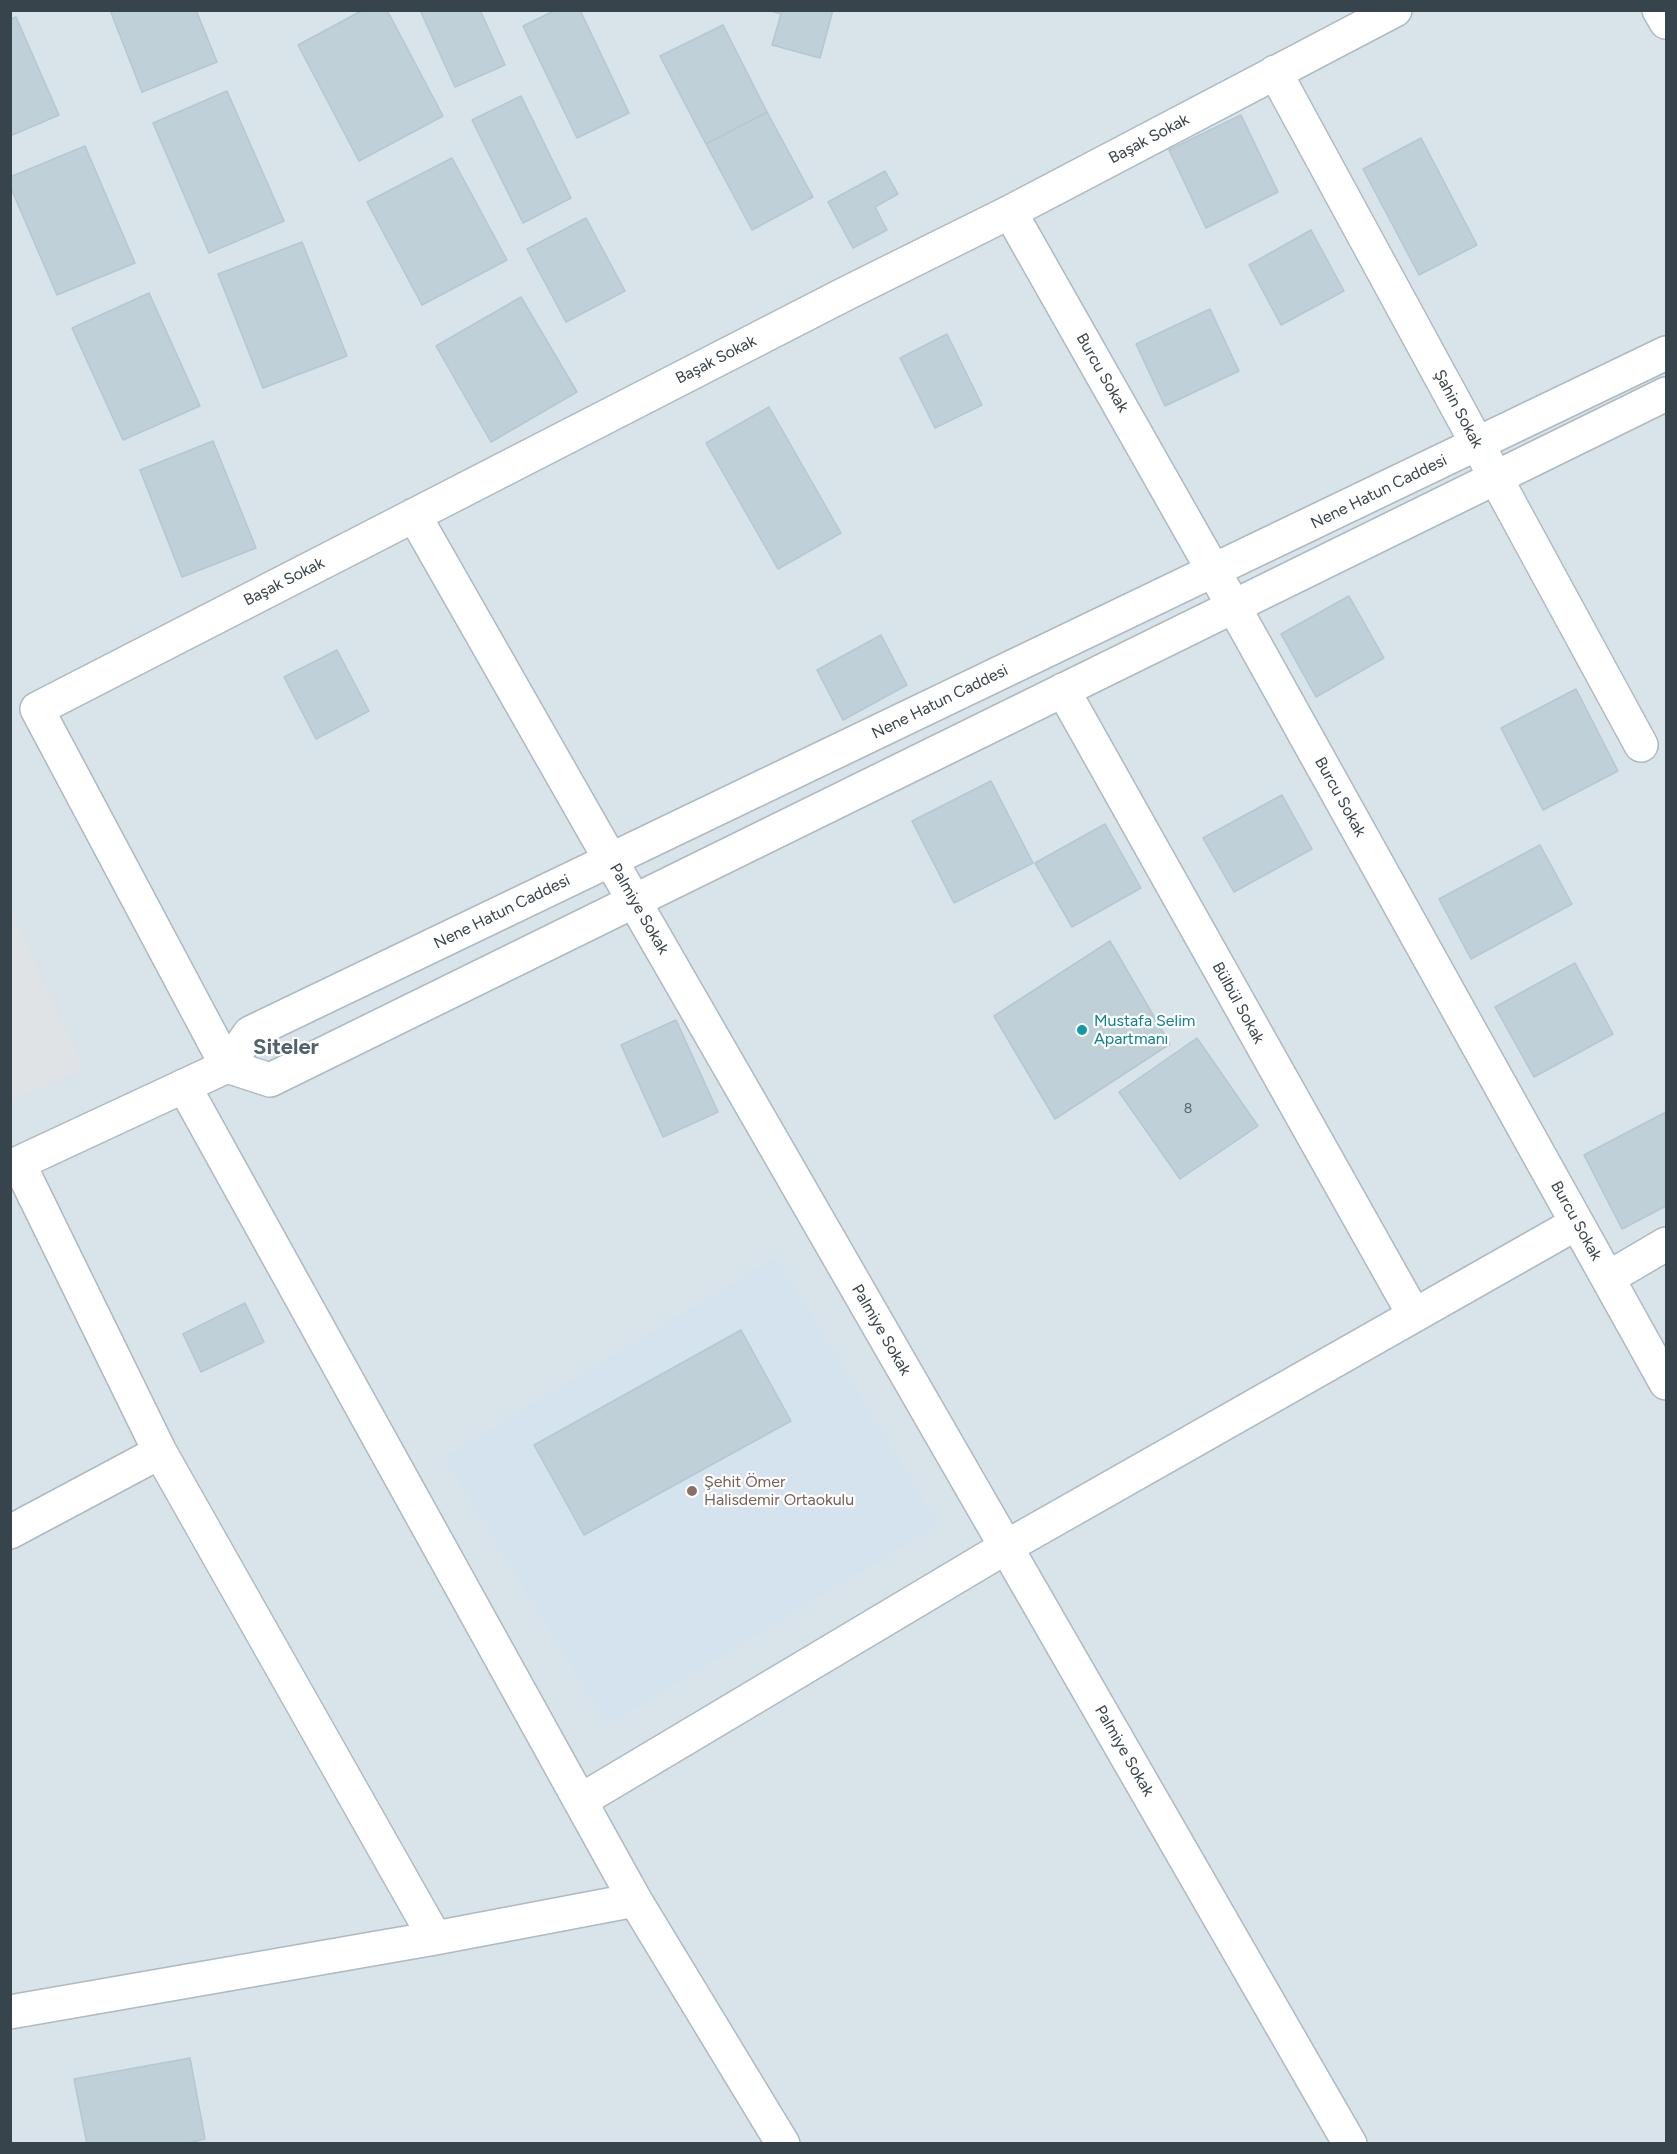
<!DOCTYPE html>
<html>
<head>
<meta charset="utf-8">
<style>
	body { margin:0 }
	#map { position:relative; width:1677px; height:2154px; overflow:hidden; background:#ebf1f6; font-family:Figtree,sans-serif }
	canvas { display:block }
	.frame { position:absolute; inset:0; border:12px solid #38444b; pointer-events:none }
</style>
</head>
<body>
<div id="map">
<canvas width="1677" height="2154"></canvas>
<div class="frame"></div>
</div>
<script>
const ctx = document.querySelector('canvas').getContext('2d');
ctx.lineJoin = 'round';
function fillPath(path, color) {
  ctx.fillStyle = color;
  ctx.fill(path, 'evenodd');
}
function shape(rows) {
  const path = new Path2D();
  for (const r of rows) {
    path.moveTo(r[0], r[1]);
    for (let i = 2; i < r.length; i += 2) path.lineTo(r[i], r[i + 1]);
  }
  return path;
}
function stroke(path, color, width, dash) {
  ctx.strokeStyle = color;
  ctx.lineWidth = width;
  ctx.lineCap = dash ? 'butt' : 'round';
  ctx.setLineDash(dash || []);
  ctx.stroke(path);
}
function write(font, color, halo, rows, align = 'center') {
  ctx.font = font + ' Figtree,sans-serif';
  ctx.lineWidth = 4.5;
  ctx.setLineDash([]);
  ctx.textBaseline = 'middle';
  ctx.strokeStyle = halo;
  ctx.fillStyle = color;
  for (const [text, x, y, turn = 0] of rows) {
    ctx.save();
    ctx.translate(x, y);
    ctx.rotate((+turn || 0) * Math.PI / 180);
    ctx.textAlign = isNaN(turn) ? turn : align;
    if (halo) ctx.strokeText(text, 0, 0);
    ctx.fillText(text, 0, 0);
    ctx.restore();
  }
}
fillPath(shape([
	[11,11,1666,11,1666,2143,11,2143]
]), '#d9e3ea');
fillPath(shape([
	[776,1257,939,1525,607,1725,444,1457]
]), '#d5e3ef');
fillPath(shape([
	[11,911,84,1069,11,1100,10,1100]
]), '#dfe3e5');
const building = shape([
	[110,10,196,10,217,62,142,92,110,10],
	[363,10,387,10,443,116,359,161,298,45,363,10],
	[420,10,480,10,505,65,455,87,420,10],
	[556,10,580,10,629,113,577,138,523,26,556,10],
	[767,10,833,10,820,58,772,45,781,14,767,10],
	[16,17,59,115,10,136,10,19,16,17],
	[723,25,767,112,706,144,660,56,723,25],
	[227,91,284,221,209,253,153,123,227,91],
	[521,96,571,198,523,223,472,120,521,96],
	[767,112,813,197,752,230,706,144,767,112],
	[1241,115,1278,192,1206,228,1169,150,1241,115],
	[1421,138,1477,245,1419,275,1363,169,1421,138],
	[85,146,135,263,57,295,10,186,10,177,85,146],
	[452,158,507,260,422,305,367,202,452,158],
	[885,171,898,194,875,207,887,230,853,248,828,202,885,171],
	[586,218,625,291,566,322,527,249,586,218],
	[1311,230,1344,291,1281,325,1249,265,1311,230],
	[302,242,347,356,263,388,218,274,302,242],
	[149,293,200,406,123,440,72,328,149,293],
	[521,297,577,392,491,442,436,346,521,297],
	[1210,309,1239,371,1165,406,1136,344,1210,309],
	[947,334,982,405,935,428,900,358,947,334],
	[769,407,841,533,778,569,706,443,769,407],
	[213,441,256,548,182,577,140,470,213,441],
	[1349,596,1384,658,1316,697,1281,634,1349,596],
	[881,635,907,685,843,720,817,670,881,635],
	[337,650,369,711,316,739,284,677,337,650],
	[1576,689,1618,771,1543,810,1501,728,1576,689],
	[991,781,1033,863,954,903,912,821,991,781],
	[1282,795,1312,849,1234,892,1203,838,1282,795],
	[1105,824,1141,888,1072,927,1035,863,1105,824],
	[1540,845,1572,904,1471,959,1439,899,1540,845],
	[1110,941,1170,1044,1055,1119,994,1016,1110,941],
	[1575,963,1613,1034,1534,1077,1495,1007,1575,963],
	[676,1020,718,1112,663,1137,621,1045,676,1020],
	[1197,1038,1258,1126,1180,1179,1119,1092,1197,1038],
	[1666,1112,1666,1206,1622,1229,1584,1155,1666,1112],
	[245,1303,264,1342,201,1372,183,1334,245,1303],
	[741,1330,791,1421,584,1535,534,1445,741,1330],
	[190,2058,205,2139,184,2144,87,2144,74,2079,190,2058]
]);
fillPath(building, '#c0d0d8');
stroke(building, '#b3c8d3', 1.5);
const minor = shape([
	[1659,10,1666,22],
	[1275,72,1641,745],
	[1010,212,1234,607,1666,1383],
	[414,515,634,901,1350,2144],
	[1063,690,1414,1315],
	[227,1066,37,709,847,293,1010,212,1395,10],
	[184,1086,635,1900,783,2144],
	[19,1164,160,1452,435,1938],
	[1608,1278,1666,1244],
	[10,1532,160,1452],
	[580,1801,1006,1547,1577,1223],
	[10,2012,435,1938,635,1900]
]);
const tertiary = shape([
	[227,1066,270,1080,1666,394],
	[10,1167,227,1066,250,1033,1666,353]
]);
stroke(minor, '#adbac2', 36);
stroke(tertiary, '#adbac2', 36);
stroke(minor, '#fff', 33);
stroke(tertiary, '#fff', 33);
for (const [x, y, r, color] of [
	[1082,1030,6,"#0f9aa8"],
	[692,1491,6,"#8d6e63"]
]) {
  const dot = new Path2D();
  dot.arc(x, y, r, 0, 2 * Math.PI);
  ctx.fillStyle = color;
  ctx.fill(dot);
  stroke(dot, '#fff', 2);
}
write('14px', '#5a676e', null, [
	["8",1188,1109]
]);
write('16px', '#38444b', '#fff', [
	["Başak Sokak",1149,139,-28],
	["Başak Sokak",716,360,-27],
	["Burcu Sokak",1102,373,60],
	["Şahin Sokak",1458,409,62],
	["Nene Hatun Caddesi",1379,492,-26],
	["Başak Sokak",284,582,-27],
	["Nene Hatun Caddesi",940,702,-26],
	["Burcu Sokak",1340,797,61],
	["Palmiye Sokak",639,909,60],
	["Nene Hatun Caddesi",502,912,-26],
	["Bülbül Sokak",1238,1003,61],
	["Burcu Sokak",1576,1221,61],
	["Palmiye Sokak",881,1330,60],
	["Palmiye Sokak",1124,1751,60]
]);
write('16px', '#0d838f', '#fff', [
	["Mustafa Selim",1094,1021],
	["Apartmanı",1094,1039]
], 'left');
write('16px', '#785e54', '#fff', [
	["Şehit Ömer",704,1482],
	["Halisdemir Ortaokulu",704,1500]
], 'left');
write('bold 22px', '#4f636e', '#fff', [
	["Siteler",286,1048]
]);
</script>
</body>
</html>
